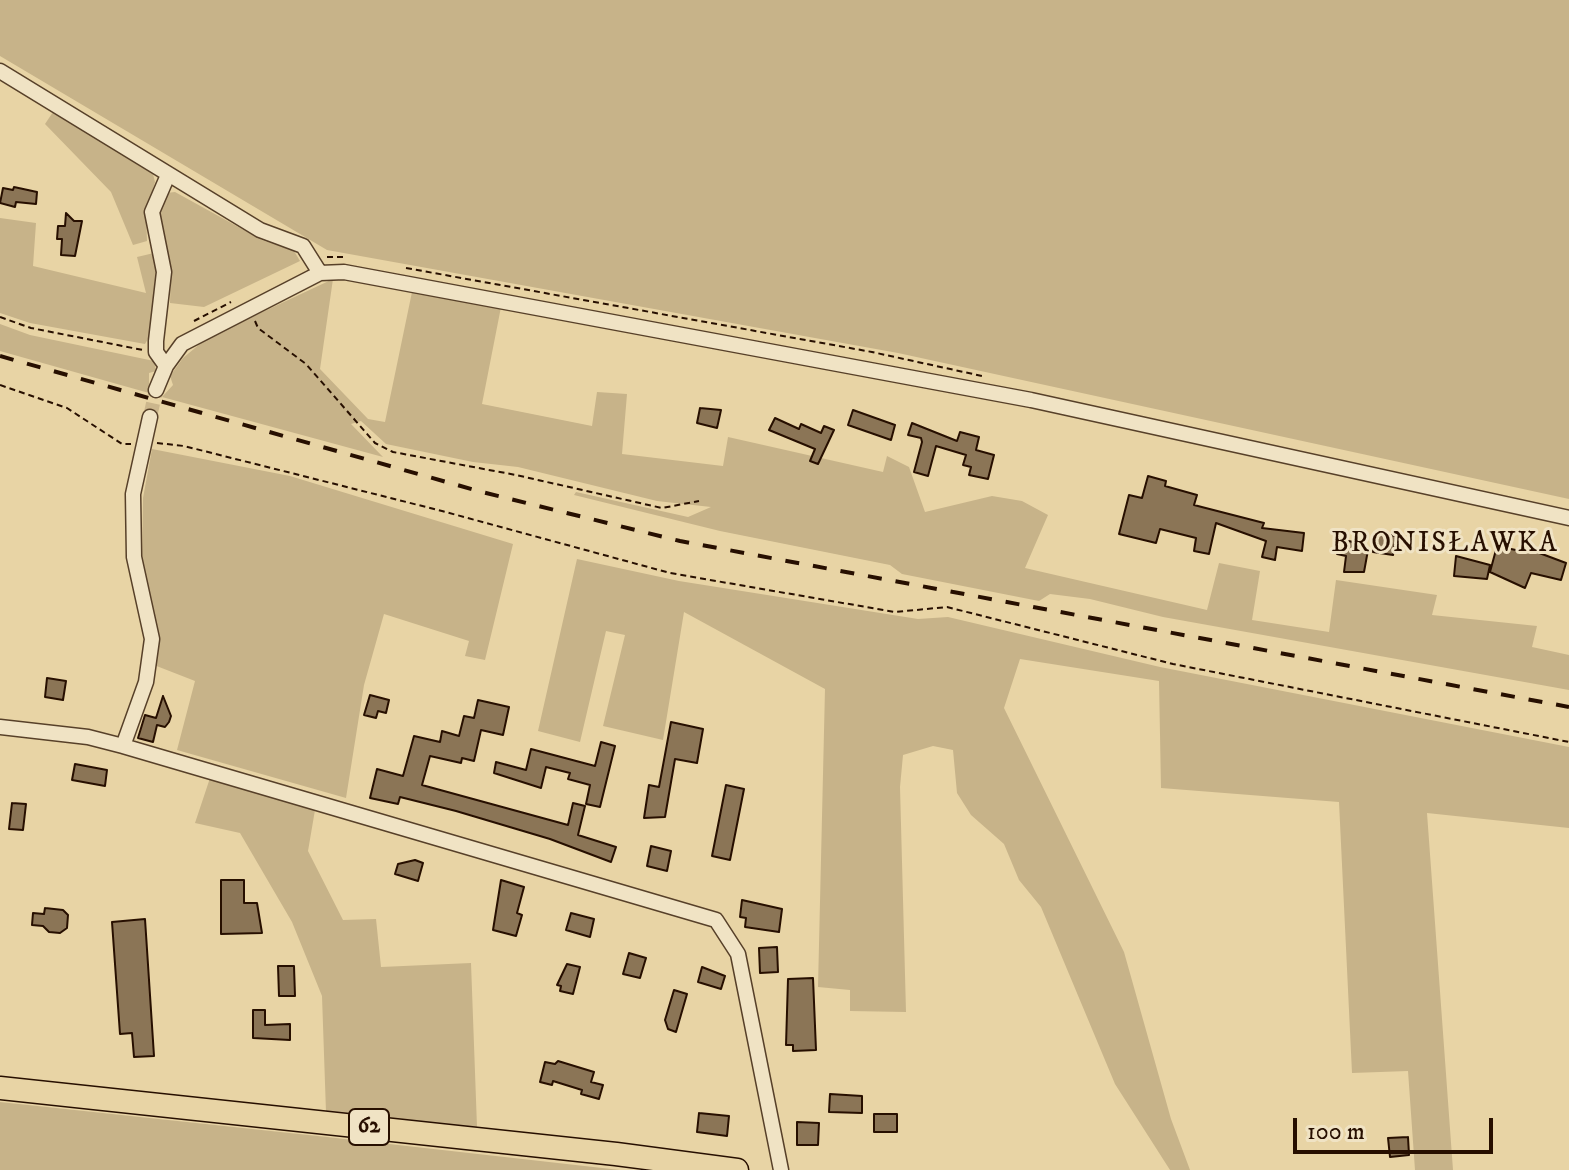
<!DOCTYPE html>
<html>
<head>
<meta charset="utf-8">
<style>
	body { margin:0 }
	#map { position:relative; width:1569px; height:1170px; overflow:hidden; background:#e8d4a5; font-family:"IM FELL DW Pica",serif }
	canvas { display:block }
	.scale { position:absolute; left:1293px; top:1118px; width:200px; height:36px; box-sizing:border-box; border:4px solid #270f00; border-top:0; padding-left:10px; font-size:24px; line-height:28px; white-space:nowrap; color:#270f00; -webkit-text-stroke:6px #f0e3c4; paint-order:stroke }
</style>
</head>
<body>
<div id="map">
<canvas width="1569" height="1170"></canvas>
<div class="scale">100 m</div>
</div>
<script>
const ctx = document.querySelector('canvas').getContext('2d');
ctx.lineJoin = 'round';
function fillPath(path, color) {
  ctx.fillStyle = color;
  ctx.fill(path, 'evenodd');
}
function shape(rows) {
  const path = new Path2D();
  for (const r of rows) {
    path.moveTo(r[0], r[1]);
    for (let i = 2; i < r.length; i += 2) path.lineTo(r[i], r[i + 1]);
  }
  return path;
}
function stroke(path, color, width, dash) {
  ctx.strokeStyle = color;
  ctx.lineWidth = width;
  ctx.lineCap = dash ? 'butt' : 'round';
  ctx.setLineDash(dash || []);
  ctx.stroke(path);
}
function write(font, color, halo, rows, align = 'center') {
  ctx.font = font + ' "IM FELL DW Pica",serif';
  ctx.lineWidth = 6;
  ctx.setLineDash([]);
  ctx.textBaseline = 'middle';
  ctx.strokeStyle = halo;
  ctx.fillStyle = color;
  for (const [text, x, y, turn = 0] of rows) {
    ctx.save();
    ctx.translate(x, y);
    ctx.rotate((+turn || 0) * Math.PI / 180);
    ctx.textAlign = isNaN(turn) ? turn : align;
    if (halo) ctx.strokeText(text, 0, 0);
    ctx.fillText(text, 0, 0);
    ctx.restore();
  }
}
fillPath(shape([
	[0,0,1569,0,1569,499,898,353,327,250,0,56],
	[53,112,153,174,155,182,146,212,147,241,133,245,111,192,45,124],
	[175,192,262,240,294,251,300,261,204,307,170,303,171,268,159,215,166,193],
	[0,218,36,223,33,266,146,293,137,257,154,253,158,275,152,332,145,344,30,323,0,313],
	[333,279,320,369,368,419,385,422,412,292,501,307,482,404,592,426,597,392,627,394,622,454,723,466,728,437,883,472,887,456,909,467,925,512,992,496,1022,501,1048,515,1025,568,1207,610,1219,563,1260,571,1252,620,1329,632,1336,580,1437,595,1432,615,1537,626,1532,647,1569,655,1569,690,1163,617,1090,599,1050,594,1039,601,902,574,890,565,720,531,574,495,576,492,688,517,711,507,657,501,518,467,473,462,386,444,361,421,351,424,383,457,162,397,173,385,170,376,183,358,207,338],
	[0,324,30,335,154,361,156,371,149,373,149,393,0,351],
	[152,449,290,476,513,544,485,660,465,656,469,641,384,614,364,685,346,798,177,750,195,681,154,665,159,639,142,559,143,498],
	[577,559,679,581,918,619,948,617,1160,667,1569,747,1569,828,1427,813,1453,1170,1415,1170,1408,1071,1352,1073,1339,802,1161,788,1159,681,1020,659,1004,708,1124,952,1171,1119,1190,1170,1170,1170,1115,1084,1041,907,1019,880,1004,844,971,815,957,793,953,750,933,746,903,755,900,787,906,1012,850,1011,850,990,818,987,825,689,684,612,663,740,603,726,625,635,606,631,580,742,538,731],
	[210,778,315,810,308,851,343,920,376,919,381,967,471,963,477,1127,326,1112,322,996,292,922,240,833,195,823],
	[0,1102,327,1137,620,1170,0,1170]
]), '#c7b389');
const building = shape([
	[14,187,37,192,36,204,16,202,15,207,0,203,3,188,13,190,14,187],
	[66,213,74,221,82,221,75,256,61,255,62,239,57,239,58,226,65,226,66,213],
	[700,408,721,410,717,428,697,423,700,408],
	[853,410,895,425,891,440,848,425,853,410],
	[775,418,799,429,801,424,821,433,824,426,834,430,818,464,810,461,815,449,769,430,775,418],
	[912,423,957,441,960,432,979,437,976,450,994,455,988,479,969,475,971,467,963,465,966,455,936,446,928,476,914,472,922,442,921,438,908,435,912,423],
	[1148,476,1166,481,1165,486,1197,495,1194,505,1264,523,1262,528,1304,533,1302,551,1277,547,1275,560,1262,557,1266,541,1216,523,1209,554,1194,551,1196,538,1160,529,1156,543,1119,534,1129,495,1142,498,1148,476],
	[1375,533,1396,536,1393,555,1373,552,1375,533],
	[1340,539,1353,542,1352,548,1368,550,1364,572,1344,572,1346,556,1337,554,1340,539],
	[1497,546,1525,552,1526,548,1566,563,1561,580,1531,573,1525,588,1490,572,1497,546],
	[1456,556,1490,565,1487,579,1454,576,1456,556],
	[47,678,66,681,63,700,45,697,47,678],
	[370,695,389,700,386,713,378,711,376,718,364,715,370,695],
	[163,696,171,716,169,722,165,727,157,725,153,742,138,738,145,715,156,718,163,696],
	[478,700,509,707,503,735,481,730,474,761,462,758,461,763,430,756,422,785,568,825,573,803,585,806,578,835,616,847,611,862,550,839,456,811,400,797,398,804,370,798,377,769,403,776,414,736,440,742,442,731,459,736,464,716,474,718,478,700],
	[671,722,703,729,697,763,675,759,665,817,644,818,649,785,659,787,671,722],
	[601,742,615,746,600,807,586,804,590,785,568,779,570,773,546,767,541,788,494,773,496,762,526,770,531,749,595,766,601,742],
	[75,764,107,770,105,786,72,780,75,764],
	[726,785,744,789,730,860,712,856,726,785],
	[12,803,26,804,23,830,9,829,12,803],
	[651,846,671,851,667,871,647,866,651,846],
	[415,860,423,863,418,881,395,874,398,864,415,860],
	[221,880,244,880,244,903,257,903,262,933,221,934,221,880],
	[501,880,524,887,517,913,522,915,516,936,493,930,501,880],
	[742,900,782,909,779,932,745,927,746,918,740,917,742,900],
	[45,908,63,910,68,915,67,928,60,933,49,932,43,926,32,925,33,913,44,914,45,908],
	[571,913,594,919,590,937,566,930,571,913],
	[145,919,154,1056,134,1057,132,1033,120,1034,112,922,145,919],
	[777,947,778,972,760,973,759,948,777,947],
	[629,953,646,958,640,978,623,974,629,953],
	[567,964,580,967,573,994,560,991,561,986,557,985,567,964],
	[278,966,294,966,295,996,279,996,278,966],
	[702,967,725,976,721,989,698,982,702,967],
	[813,978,816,1050,793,1051,793,1045,786,1045,788,979,813,978],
	[674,990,687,994,676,1032,668,1029,665,1020,674,990],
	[253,1010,265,1010,265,1025,290,1024,290,1040,253,1038,253,1010],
	[558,1061,594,1072,591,1082,603,1085,599,1099,581,1094,582,1090,553,1081,552,1085,540,1082,545,1062,555,1064,558,1061],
	[830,1094,862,1096,862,1113,829,1112,830,1094],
	[699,1113,729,1116,727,1136,697,1132,699,1113],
	[874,1114,897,1114,897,1132,874,1132,874,1114],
	[797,1122,819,1123,818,1145,797,1145,797,1122],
	[1408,1137,1409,1155,1390,1157,1388,1138,1408,1137]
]);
fillPath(building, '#8b7556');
stroke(building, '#270f00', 2);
stroke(shape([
	[150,417,156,390]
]), '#cbb68c', 14, [14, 7]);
const street = shape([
	[0,71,260,230,303,246,320,273],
	[166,366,182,344,320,273,344,272,1031,400,1569,518],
	[156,390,166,366,156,352,156,341,164,272,152,212,168,175],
	[0,727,88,737,123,746,716,920,738,954,781,1170],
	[123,746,146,682,152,639,134,557,133,494,150,417]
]);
const primary = shape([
	[0,1088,616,1154,737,1170]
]);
stroke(street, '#574029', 17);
stroke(primary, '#270f00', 25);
stroke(shape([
	[327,257,344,257],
	[406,268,872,352,982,376],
	[0,317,31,328,143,350],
	[194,321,231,302],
	[255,321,258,328,306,364,375,443,393,452,516,475,662,508,699,501],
	[0,385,67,408,122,444,131,444],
	[157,443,184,446,442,511,670,573,895,612,947,607,1173,664,1569,742]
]), '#270f00', 2, [6, 4]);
stroke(street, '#f0e3c4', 14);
stroke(primary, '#e8d4a5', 22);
stroke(shape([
	[0,356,482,492,680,541,1569,707]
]), '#270f00', 4, [14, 14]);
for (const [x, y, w] of [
	[369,1127,40]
]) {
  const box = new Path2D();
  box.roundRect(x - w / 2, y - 18, w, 36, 6);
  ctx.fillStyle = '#f0e3c4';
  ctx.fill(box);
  stroke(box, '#270f00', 2);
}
write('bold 22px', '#270f00', null, [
	["62",369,1127]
]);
ctx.letterSpacing = '2px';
write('28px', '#270f00', '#f0e3c4', [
	["BRONISŁAWKA",1445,545]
]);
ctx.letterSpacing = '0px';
</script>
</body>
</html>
